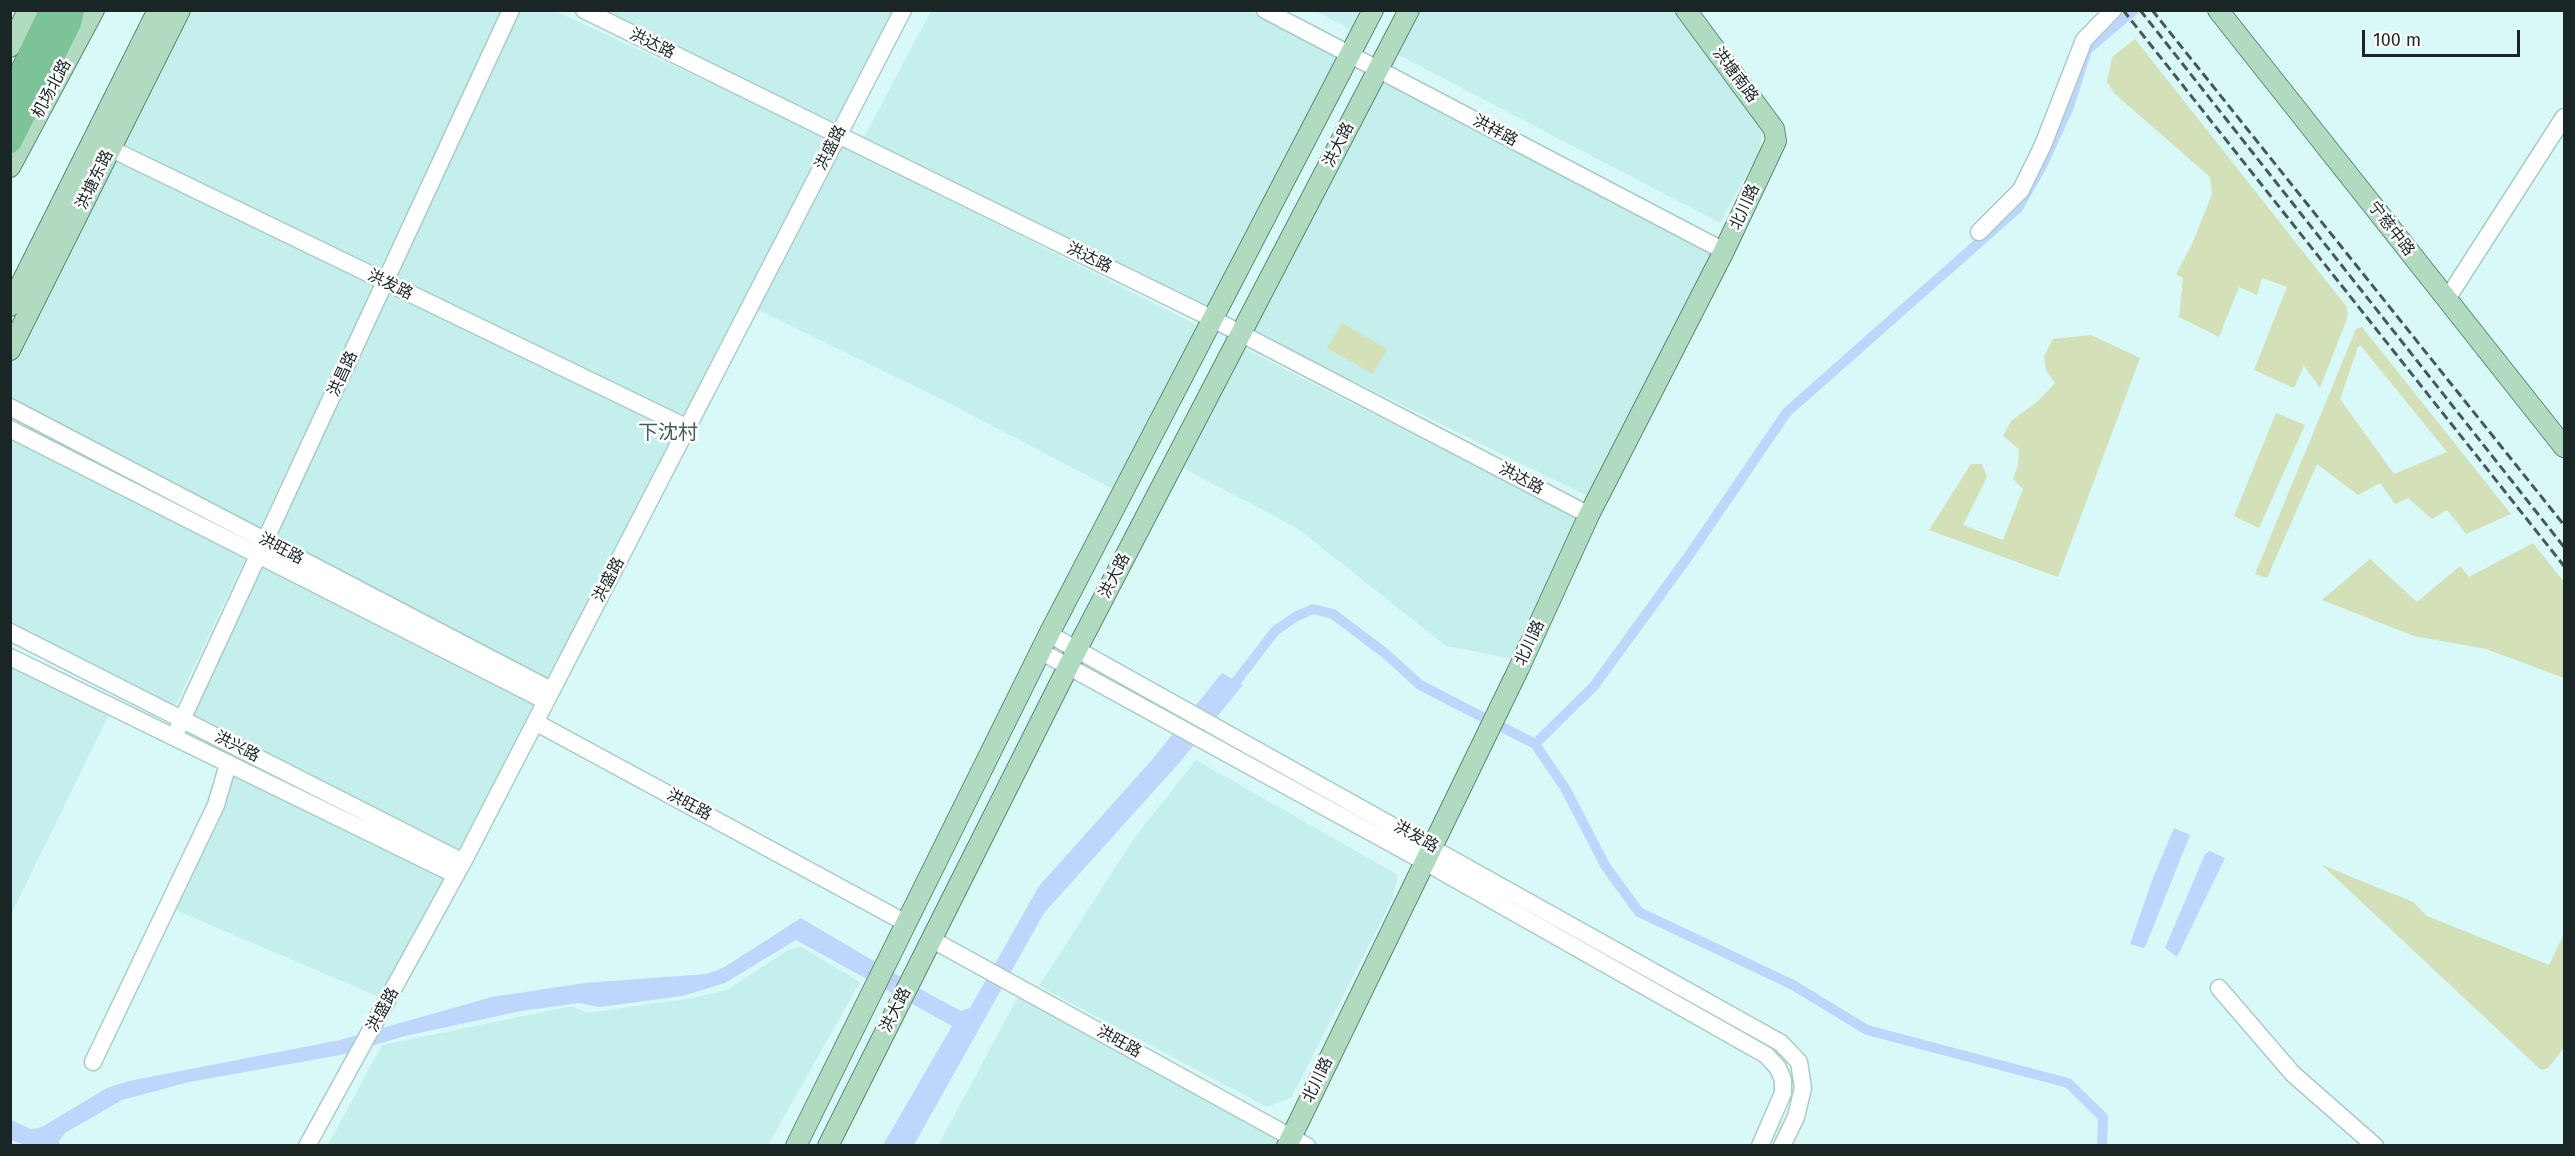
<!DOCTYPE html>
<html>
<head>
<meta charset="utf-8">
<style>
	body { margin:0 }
	#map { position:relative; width:2575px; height:1156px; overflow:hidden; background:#d8f9f7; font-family:"Fira Sans",sans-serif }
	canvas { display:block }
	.frame { position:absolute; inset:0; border:12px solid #1a2625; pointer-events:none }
	.scale { position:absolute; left:2362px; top:30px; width:158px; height:27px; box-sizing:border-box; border:3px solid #1a2625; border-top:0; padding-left:8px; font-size:18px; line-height:21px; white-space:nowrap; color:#1a2625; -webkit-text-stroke:4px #fff; paint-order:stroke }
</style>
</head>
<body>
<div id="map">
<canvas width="2575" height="1156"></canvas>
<div class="frame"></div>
<div class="scale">100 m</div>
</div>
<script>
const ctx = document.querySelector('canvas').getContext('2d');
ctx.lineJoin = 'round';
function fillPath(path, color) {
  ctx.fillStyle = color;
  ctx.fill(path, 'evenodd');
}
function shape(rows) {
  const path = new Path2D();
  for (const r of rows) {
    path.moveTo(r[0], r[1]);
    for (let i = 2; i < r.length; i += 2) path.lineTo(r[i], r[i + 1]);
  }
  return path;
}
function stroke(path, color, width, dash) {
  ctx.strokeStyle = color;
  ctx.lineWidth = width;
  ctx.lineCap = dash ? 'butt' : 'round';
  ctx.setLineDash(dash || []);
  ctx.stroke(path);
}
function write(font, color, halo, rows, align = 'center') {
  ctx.font = font + ' "Fira Sans","Noto Sans SC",sans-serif';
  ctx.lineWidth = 5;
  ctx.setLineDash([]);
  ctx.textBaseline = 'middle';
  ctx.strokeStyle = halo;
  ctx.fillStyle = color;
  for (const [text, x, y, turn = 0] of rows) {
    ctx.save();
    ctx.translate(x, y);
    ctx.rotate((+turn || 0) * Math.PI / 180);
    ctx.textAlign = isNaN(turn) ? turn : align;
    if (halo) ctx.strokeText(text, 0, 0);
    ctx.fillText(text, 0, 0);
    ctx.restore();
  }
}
fillPath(shape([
	[183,11,503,11,378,273,119,142],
	[517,11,555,11,830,138,683,419,391,278],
	[596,11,897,11,839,124],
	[931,11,1251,11,1344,59,1212,312,862,141],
	[1315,11,1369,11,1358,33],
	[1415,11,1673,11,1762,130,1760,150,1720,223,1393,52],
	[1382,79,1717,252,1591,498,1250,330],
	[841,145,1199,326,1115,490,941,399,756,309],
	[112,156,375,283,257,534,11,405,10,354],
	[387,287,677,428,546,684,271,539],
	[1240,346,1580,520,1515,659,1446,646,1297,528,1179,466],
	[10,433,248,553,173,711,11,629],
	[260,560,537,700,456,855,187,718],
	[11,661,111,711,11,914],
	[1196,760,1398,875,1392,900,1291,1098,1267,1107,1039,986,1135,837],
	[236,772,449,877,379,997,173,909],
	[801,947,860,982,768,1145,328,1145,382,1045,572,1006,586,1013,693,998,727,990,788,950],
	[1019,995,1278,1140,1275,1146,938,1146]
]), '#c5efec');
fillPath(shape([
	[2135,39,2346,306,2348,316,2320,388,2304,366,2294,388,2254,370,2287,287,2262,278,2257,295,2239,287,2219,337,2179,317,2183,278,2176,274,2193,242,2212,194,2210,177,2115,94,2107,82,2112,57],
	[1342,323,1387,349,1373,374,1327,348],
	[2362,327,2511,514,2466,534,2447,510,2432,519,2408,498,2395,504,2380,483,2358,495,2317,464,2267,578,2255,574,2356,329],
	[2361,346,2447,452,2394,474,2340,399,2358,347],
	[2091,335,2140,358,2058,577,1929,530,1971,464,1982,464,1987,477,1963,525,2003,540,2023,489,2013,479,2018,465,2019,449,2003,436,2011,421,2038,401,2055,383,2046,371,2044,356,2053,339],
	[2276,413,2305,425,2259,528,2234,516],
	[2533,543,2564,582,2564,678,2486,649,2414,636,2322,600,2370,559,2417,602,2460,566,2469,577],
	[2322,865,2413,902,2427,916,2549,965,2564,934,2564,1048,2548,1068,2541,1070]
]), '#d3e0b8');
fillPath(shape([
	[1222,673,1243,685,1179,763,1044,913,914,1145,883,1145,952,1026,796,940,725,983,682,996,600,1007,579,1003,521,1011,405,1036,340,1055,189,1082,122,1100,65,1133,59,1141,60,1145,25,1145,11,1140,11,1120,31,1129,42,1127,107,1088,129,1081,340,1040,492,997,585,983,706,974,723,968,801,918,931,995,961,1011,970,1008,1039,886,1151,761],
	[2174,828,2190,835,2146,945,2144,948,2130,944,2153,878],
	[2210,851,2225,858,2177,957,2165,948,2205,854]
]), '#bed5fc');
stroke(shape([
	[1228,692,1275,631,1295,617,1313,609,1333,614,1386,654,1420,685,1535,744,1565,788,1606,867,1639,912,1793,985,1867,1030,2068,1083,2103,1117,2102,1146],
	[1535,744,1594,686,1690,554,1787,412,2018,208,2042,166,2069,107,2087,50,2134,10]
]), '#bed5fc', 10);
const minor = shape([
	[584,10,1213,319,1589,515],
	[1265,10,1724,251],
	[99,143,688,428],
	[1979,232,2021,190,2043,145,2084,40,2113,10],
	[2447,299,2564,117],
	[10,407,551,690],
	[10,429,546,701],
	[10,632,463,862],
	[1049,634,1781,1043,1799,1062,1803,1088,1796,1117,1782,1146],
	[1040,651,1425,862,1766,1055,1778,1068,1783,1080,1783,1093,1760,1146],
	[10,657,456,875],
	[535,722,906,923],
	[174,737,511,10],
	[931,939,1307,1146],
	[2219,988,2293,1074,2375,1146],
	[93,1062,216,805,228,764],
	[307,1146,463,862,903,10]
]);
const major = shape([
	[2218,10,2564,447],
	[10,47,28,10],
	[10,167,94,10],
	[10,306,158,10],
	[10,350,180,10],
	[796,1146,1049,634,1373,10],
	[828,1146,1077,649,1409,10],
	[1287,1146,1519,668,1589,515,1724,251,1776,141,1774,129,1686,10]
]);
const highway = shape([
	[10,98,52,10],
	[10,141,69,23,72,10]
]);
stroke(minor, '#abcbc9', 19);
stroke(major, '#5a8c70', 22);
stroke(highway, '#5a8c70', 26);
stroke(minor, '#fff', 16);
stroke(major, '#b1dbc1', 20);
stroke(highway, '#7dc398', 24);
stroke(shape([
	[2123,10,2564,566],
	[2140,10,2564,547],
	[2152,10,2564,525]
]), '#475857', 3, [9, 4.5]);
write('16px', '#1a2625', '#fff', [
	["洪达路",652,44,26],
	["洪塘南路",1735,75,53],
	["机场北路",52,89,-62],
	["洪祥路",1495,131,28],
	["洪大路",1339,145,-63],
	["洪盛路",831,148,-63],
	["洪塘东路",95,180,-64],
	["北川路",1745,207,-65],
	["宁慈中路",2391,229,52],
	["洪达路",1089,258,26],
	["洪发路",390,285,26],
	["洪昌路",343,374,-65],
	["洪达路",1521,479,28],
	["洪旺路",281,549,28],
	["洪大路",1115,576,-63],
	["洪盛路",609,580,-62],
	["北川路",1530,643,-65],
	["洪兴路",237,747,27],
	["洪旺路",689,805,28],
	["洪发路",1416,837,29],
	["洪盛路",383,1010,-61],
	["洪大路",896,1010,-63],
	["洪旺路",1119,1042,29],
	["北川路",1318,1080,-64]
]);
write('20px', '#415e5c', '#fff', [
	["下沈村",668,433]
]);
</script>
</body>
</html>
